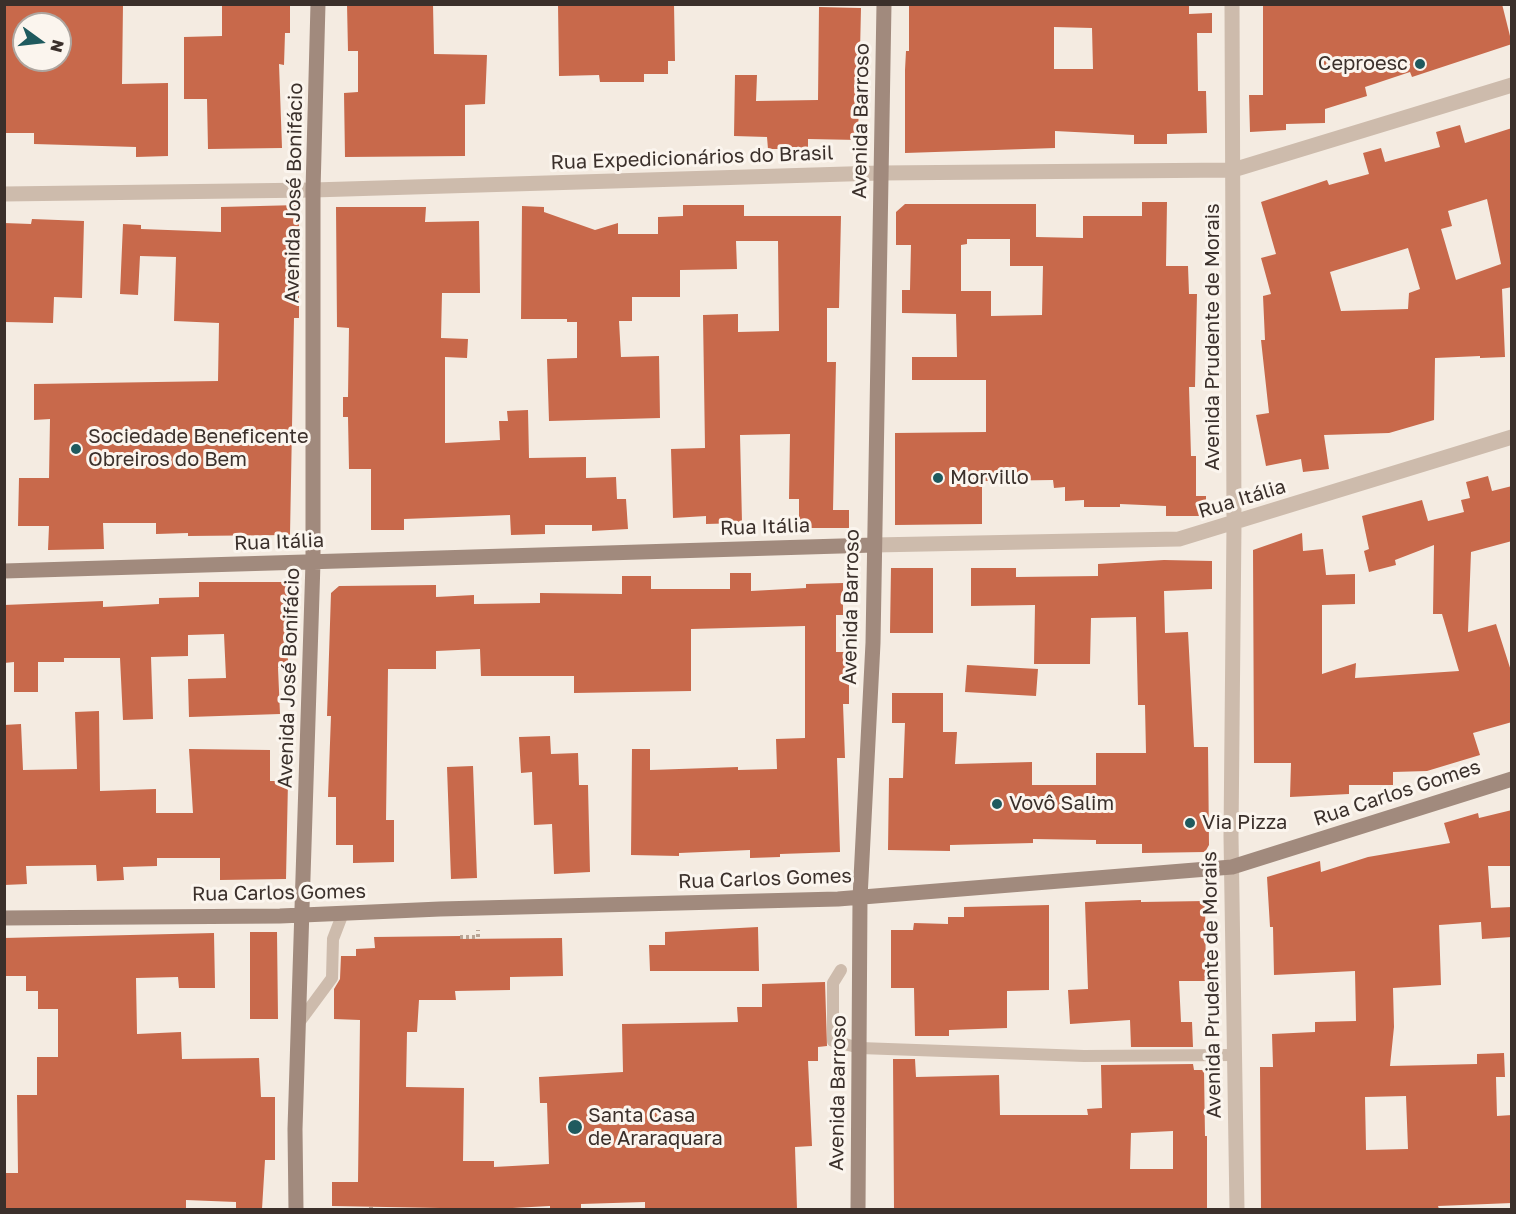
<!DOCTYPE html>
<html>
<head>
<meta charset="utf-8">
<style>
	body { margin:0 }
	#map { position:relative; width:1516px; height:1214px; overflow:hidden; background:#f4ebe1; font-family:"Golos Text",sans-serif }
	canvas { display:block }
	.frame { position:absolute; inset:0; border:6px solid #3b302b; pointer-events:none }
	.north { position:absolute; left:12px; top:12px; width:60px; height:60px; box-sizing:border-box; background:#fbf5ee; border:2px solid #aea6a0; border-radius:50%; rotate:105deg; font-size:16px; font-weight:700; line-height:24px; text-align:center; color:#3b302b }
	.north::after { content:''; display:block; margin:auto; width:21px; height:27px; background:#1f5a5e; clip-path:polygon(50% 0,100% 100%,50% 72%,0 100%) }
</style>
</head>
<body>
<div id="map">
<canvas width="1516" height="1214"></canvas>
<div class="frame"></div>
<div class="north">N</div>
</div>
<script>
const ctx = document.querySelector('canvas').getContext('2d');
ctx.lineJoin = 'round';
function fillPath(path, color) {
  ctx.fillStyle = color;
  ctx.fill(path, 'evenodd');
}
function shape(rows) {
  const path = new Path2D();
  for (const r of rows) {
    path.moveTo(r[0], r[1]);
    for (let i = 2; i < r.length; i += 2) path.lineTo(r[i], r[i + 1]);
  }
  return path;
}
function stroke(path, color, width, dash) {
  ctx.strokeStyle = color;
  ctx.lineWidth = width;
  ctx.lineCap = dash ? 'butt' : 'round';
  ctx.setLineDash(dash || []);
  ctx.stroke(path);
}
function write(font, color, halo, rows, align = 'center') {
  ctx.font = font + ' "Golos Text",sans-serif';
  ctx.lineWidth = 6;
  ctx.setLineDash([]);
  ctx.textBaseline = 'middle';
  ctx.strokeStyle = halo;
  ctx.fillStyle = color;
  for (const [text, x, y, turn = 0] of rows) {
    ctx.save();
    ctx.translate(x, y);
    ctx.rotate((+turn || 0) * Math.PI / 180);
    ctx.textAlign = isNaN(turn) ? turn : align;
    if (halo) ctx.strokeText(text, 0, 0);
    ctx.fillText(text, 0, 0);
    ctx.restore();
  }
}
fillPath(shape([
	[4,4,123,4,122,84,168,83,168,156,136,157,136,147,34,144,34,133,4,133],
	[24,24,60,24,60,60,24,60],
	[222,4,290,4,290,33,285,33,284,65,279,64,282,148,208,149,207,99,184,99,184,37,222,36],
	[347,4,433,4,434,54,487,55,485,104,465,105,465,156,345,157,344,93,358,92,358,51,348,51],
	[558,4,674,4,675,61,668,61,668,74,644,74,644,82,600,82,599,75,559,76],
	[909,4,1189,5,1189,14,1212,13,1212,33,1197,33,1198,91,1206,91,1207,133,1167,134,1167,144,1134,144,1134,135,1055,131,1055,148,905,153,905,70,906,51,909,51],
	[1054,27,1092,28,1093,69,1054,69],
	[1263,4,1502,4,1512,44,1412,77,1410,72,1365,87,1367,96,1325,109,1325,123,1286,124,1286,130,1250,132,1249,95,1263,95],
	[819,7,861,8,858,140,808,139,808,149,768,149,767,137,734,136,735,75,757,75,756,101,818,100],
	[1460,125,1465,143,1512,128,1512,287,1502,289,1505,357,1480,358,1480,356,1435,358,1434,420,1389,433,1324,435,1329,469,1303,472,1301,459,1266,466,1256,415,1269,413,1261,340,1265,340,1263,296,1271,294,1261,258,1276,254,1261,202,1327,180,1329,185,1369,174,1363,153,1381,148,1385,162,1440,147,1436,132],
	[1487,199,1501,264,1456,280,1441,229,1452,226,1448,211],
	[1408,248,1420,289,1409,293,1408,309,1341,311,1330,272],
	[1142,202,1167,202,1166,266,1188,266,1189,294,1197,294,1195,387,1189,387,1191,456,1196,456,1196,496,1206,496,1206,516,1166,516,1166,506,1120,504,1120,507,1084,507,1084,500,1065,501,1065,487,1054,488,1053,480,982,481,982,524,895,525,895,433,986,432,986,380,912,380,912,357,957,357,956,314,902,313,902,290,910,290,911,245,896,245,896,212,905,204,1036,204,1036,237,1083,238,1083,216,1142,216],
	[967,239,1010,239,1010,266,1043,266,1042,315,991,316,991,291,961,291,961,245,967,244],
	[299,205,299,318,294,318,290,535,188,536,188,533,156,534,156,523,103,523,104,549,48,550,49,526,18,526,19,478,49,478,50,419,34,420,34,384,218,381,219,323,174,321,176,257,140,256,138,295,120,294,123,224,141,225,141,229,221,232,221,207],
	[683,205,744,205,744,216,841,216,839,308,827,308,827,362,836,362,833,510,849,510,849,528,799,528,799,499,789,499,790,434,740,435,742,523,706,524,706,516,673,518,671,449,705,448,703,315,738,314,738,332,779,331,778,241,736,241,737,269,680,270,680,297,632,297,632,321,619,321,621,357,659,356,660,418,549,421,547,359,577,358,577,322,567,322,567,319,521,319,522,206,544,207,544,212,595,230,618,223,618,234,658,234,658,217,683,216],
	[336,207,426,207,425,222,479,221,480,293,442,293,441,338,468,339,467,358,445,357,445,443,500,440,499,421,508,421,507,411,528,410,529,458,586,457,586,478,616,477,617,499,626,499,628,529,592,531,592,525,545,525,545,534,511,535,510,515,404,519,404,530,371,530,371,469,349,469,348,417,343,417,343,397,348,397,349,328,337,327],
	[32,219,84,221,82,298,54,297,53,323,4,322,4,223,31,224],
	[1488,476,1492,491,1512,486,1512,541,1471,552,1468,632,1496,624,1512,674,1512,722,1473,733,1480,755,1427,771,1393,772,1393,785,1349,785,1349,794,1290,797,1291,763,1254,763,1253,550,1302,533,1303,551,1323,549,1326,575,1355,574,1355,604,1322,605,1322,674,1356,663,1355,678,1459,671,1442,614,1433,614,1434,545,1395,560,1396,565,1369,572,1364,551,1369,549,1362,516,1422,500,1428,521,1464,512,1461,500,1470,498,1466,482],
	[1164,560,1212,561,1212,589,1164,591,1165,633,1188,632,1194,747,1208,747,1209,845,1205,852,1142,853,1142,844,1096,844,1096,840,1033,839,1033,843,950,845,950,851,888,850,889,778,903,778,905,723,892,723,892,693,943,693,943,732,957,732,955,764,1032,762,1032,785,1096,785,1096,753,1146,753,1145,705,1138,705,1136,617,1091,618,1090,664,1034,664,1035,605,971,606,971,568,1016,568,1016,577,1098,576,1098,564],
	[891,568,933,568,933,633,890,633],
	[730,573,751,573,751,591,806,588,806,584,843,583,843,615,836,615,836,652,849,652,849,704,843,704,845,758,837,758,840,852,780,854,780,857,750,858,750,850,679,853,679,856,631,855,632,749,650,749,650,770,738,767,738,770,777,769,776,739,805,738,805,626,691,629,691,691,574,693,574,676,481,676,480,649,436,651,436,669,388,669,386,820,394,820,394,862,353,863,353,845,336,845,336,797,328,797,331,716,327,716,331,593,339,586,436,585,436,597,474,595,474,604,540,603,540,593,622,594,622,576,651,576,651,589,730,589],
	[199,582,287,582,288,667,278,668,280,714,189,717,188,679,226,678,224,634,188,635,188,656,151,657,153,719,123,720,120,658,64,658,64,662,38,662,38,692,14,692,14,662,4,663,4,605,103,601,103,607,159,604,159,598,199,597],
	[967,665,1038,669,1036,696,965,692],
	[99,711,100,791,156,789,156,813,193,813,189,749,270,750,270,781,288,781,286,879,220,880,220,858,157,858,157,866,123,867,124,880,97,881,96,865,26,866,27,884,4,885,4,725,21,724,23,770,77,769,75,712],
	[550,736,551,754,578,753,579,785,588,785,590,872,554,874,552,824,534,825,532,772,521,773,519,737],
	[473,766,477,878,451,879,447,767],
	[1512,810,1512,866,1488,866,1491,908,1512,907,1512,937,1482,939,1481,922,1439,925,1441,985,1393,988,1394,1027,1390,1066,1477,1064,1477,1054,1504,1053,1505,1077,1496,1077,1497,1116,1512,1115,1512,1203,1438,1206,1439,1209,1261,1209,1260,1067,1273,1067,1272,1034,1315,1032,1315,1022,1356,1021,1355,971,1274,975,1273,927,1270,927,1267,877,1320,861,1321,872,1368,857,1450,843,1444,823,1478,813,1479,818],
	[1406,1096,1408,1149,1366,1150,1365,1097],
	[1141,900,1141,902,1205,901,1206,981,1179,981,1181,1022,1192,1022,1193,1047,1131,1047,1130,1020,1070,1024,1068,990,1088,989,1085,902],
	[1049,905,1049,990,1007,991,1007,1028,949,1030,949,1036,915,1036,914,988,891,988,891,930,913,930,914,923,948,924,948,917,964,917,964,907],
	[758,927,759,971,650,971,649,945,665,945,665,932],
	[250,932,277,932,278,1019,250,1019],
	[214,933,215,988,179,988,178,977,136,978,137,1034,181,1032,182,1059,259,1058,261,1097,275,1097,275,1160,265,1160,262,1209,236,1209,236,1202,186,1200,186,1209,4,1209,4,1173,18,1173,17,1095,37,1095,37,1057,58,1057,58,1009,38,1009,38,991,26,991,26,976,4,976,4,938],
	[460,936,460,939,562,938,563,976,510,977,510,990,455,991,456,1000,419,1000,417,1032,407,1032,406,1087,464,1088,463,1161,494,1161,494,1167,549,1164,547,1103,540,1103,539,1077,623,1072,622,1024,738,1022,737,1007,762,1007,762,984,825,982,827,1046,818,1047,818,1061,808,1061,812,1146,795,1147,797,1209,645,1209,645,1202,581,1204,581,1209,550,1209,550,1206,494,1209,332,1206,332,1182,358,1182,360,1020,334,1019,334,989,340,979,341,956,356,956,356,949,375,948,374,937],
	[893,1059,915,1059,916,1077,999,1075,1000,1115,1088,1115,1087,1109,1102,1108,1101,1065,1193,1064,1194,1070,1204,1070,1205,1136,1207,1136,1207,1209,894,1209],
	[1173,1131,1173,1169,1130,1169,1131,1133]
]), '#c8694b');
stroke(shape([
	[460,937,478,937,478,930],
	[371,1210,371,1207]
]), '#b9a596', 4, [3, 3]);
stroke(shape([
	[841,970,833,983,833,1041,860,1048,1084,1056,1234,1055],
	[298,1024,332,978,333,939,343,913]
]), '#cdbbac', 12);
stroke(shape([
	[1232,4,1234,524,1231,836,1237,1210],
	[4,194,313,190,880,173,1233,170,1512,85],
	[874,545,1179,539,1512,437]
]), '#cdbbac', 15);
stroke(shape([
	[4,571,874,545],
	[4,918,280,916,440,909,838,899,1232,867,1512,779],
	[296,1210,295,1129,313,562,313,190,318,4],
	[858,1210,860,898,873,643,884,4]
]), '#a18a7d', 15);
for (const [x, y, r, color] of [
	[1420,64,6,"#1f5a5e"],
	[76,449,6,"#1f5a5e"],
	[938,478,6,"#1f5a5e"],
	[997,804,6,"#1f5a5e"],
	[1190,823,6,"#1f5a5e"],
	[575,1127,8,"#1f5a5e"]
]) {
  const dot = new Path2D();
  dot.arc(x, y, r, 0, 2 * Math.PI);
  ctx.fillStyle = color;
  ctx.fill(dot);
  stroke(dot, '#fbf5ee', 2);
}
write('20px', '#3b302b', '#fbf5ee', [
	["Ceproesc",1408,64,"right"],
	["Sociedade Beneficente",88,437],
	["Obreiros do Bem",88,460],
	["Morvillo",950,478],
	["Vovô Salim",1009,804],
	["Via Pizza",1202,823],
	["Santa Casa",588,1116],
	["de Araraquara",588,1139]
], 'left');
write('20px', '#3b302b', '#fbf5ee', [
	["Avenida Barroso",861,121,-89],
	["Rua Expedicionários do Brasil",692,158,-2],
	["Avenida José Bonifácio",294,193,-89],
	["Avenida Prudente de Morais",1213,337,-90],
	["Rua Itália",1242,499,-17],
	["Rua Itália",765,527,-2],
	["Rua Itália",279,542,-2],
	["Avenida Barroso",851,607,-89],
	["Avenida José Bonifácio",289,678,-88],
	["Rua Carlos Gomes",1397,793,-18],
	["Rua Carlos Gomes",765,879,-2],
	["Rua Carlos Gomes",279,893,-1],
	["Avenida Prudente de Morais",1212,985,-91],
	["Avenida Barroso",838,1093,-89]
]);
</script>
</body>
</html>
